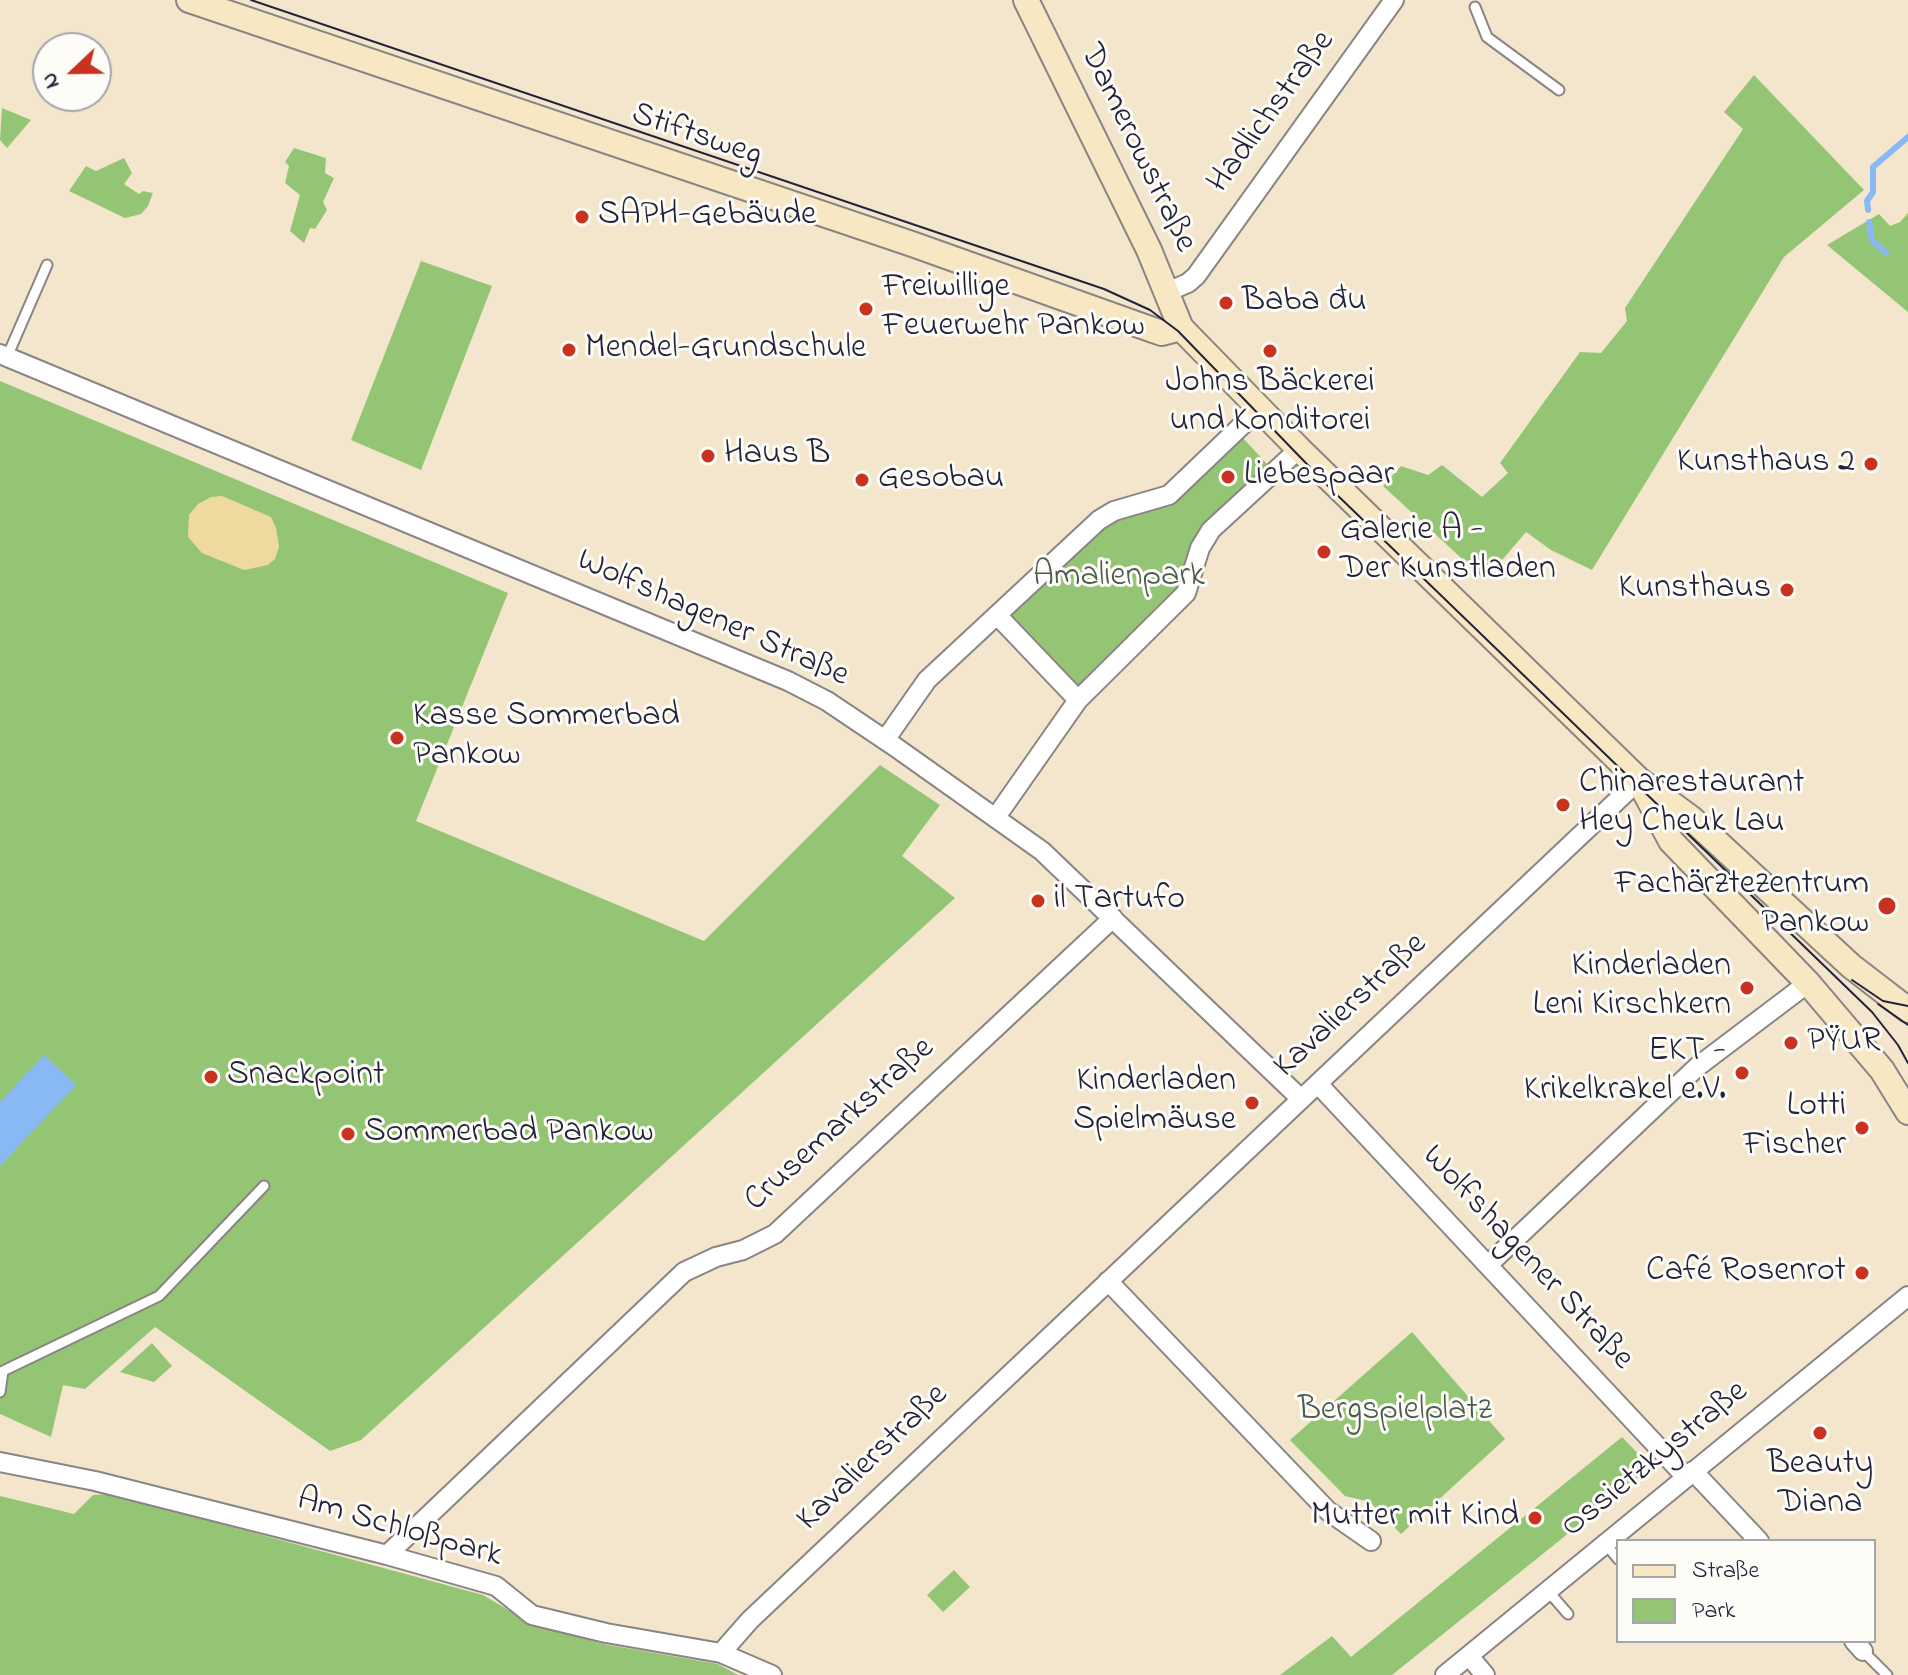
<!DOCTYPE html>
<html>
<head>
<meta charset="utf-8">
<style>
	body { margin:0 }
	#map { position:relative; width:1908px; height:1675px; overflow:hidden; background:#f3e6cc; font-family:"Indie Flower",sans-serif }
	canvas { display:block }
	.legend { position:absolute; left:1616px; top:1539px; width:260px; height:104px; box-sizing:border-box; background:#fdfcf7; border:2px solid #a5a5ac; margin:0; padding:10px 14px; list-style:none; font-size:24px; color:#22223b }
	.legend li { display:flex; align-items:center; gap:16px; height:40px }
	.legend b { width:40px; border:2px solid #a5a5ac }
	.north { position:absolute; left:32px; top:32px; width:80px; height:80px; box-sizing:border-box; background:#fdfcf7; border:2px solid #a5a5ac; border-radius:50%; rotate:248deg; font-size:22px; font-weight:700; line-height:32px; text-align:center; color:#22223b }
	.north::after { content:''; display:block; margin:auto; width:28px; height:36px; background:#c8321e; clip-path:polygon(50% 0,100% 100%,50% 72%,0 100%) }
</style>
</head>
<body>
<div id="map">
<canvas width="1908" height="1675"></canvas>
<ul class="legend">
<li><b style="height:10px;background:#f7e8c3"></b>Straße</li>
<li><b style="height:22px;background:#94c575"></b>Park</li>
</ul>
<div class="north">N</div>
</div>
<script>
const ctx = document.querySelector('canvas').getContext('2d');
ctx.lineJoin = 'round';
function fillPath(path, color) {
  ctx.fillStyle = color;
  ctx.fill(path, 'evenodd');
}
function shape(rows) {
  const path = new Path2D();
  for (const r of rows) {
    path.moveTo(r[0], r[1]);
    for (let i = 2; i < r.length; i += 2) path.lineTo(r[i], r[i + 1]);
  }
  return path;
}
function stroke(path, color, width, dash) {
  ctx.strokeStyle = color;
  ctx.lineWidth = width;
  ctx.lineCap = dash ? 'butt' : 'round';
  ctx.setLineDash(dash || []);
  ctx.stroke(path);
}
function write(font, color, halo, rows, align = 'center') {
  ctx.font = font + ' "Indie Flower",sans-serif';
  ctx.lineWidth = 6;
  ctx.setLineDash([]);
  ctx.textBaseline = 'middle';
  ctx.strokeStyle = halo;
  ctx.fillStyle = color;
  for (const [text, x, y, turn = 0] of rows) {
    ctx.save();
    ctx.translate(x, y);
    ctx.rotate((+turn || 0) * Math.PI / 180);
    ctx.textAlign = isNaN(turn) ? turn : align;
    if (halo) ctx.strokeText(text, 0, 0);
    ctx.fillText(text, 0, 0);
    ctx.restore();
  }
}
fillPath(shape([
	[1754,75,1864,190,1784,257,1592,570,1551,550,1526,532,1485,580,1383,486,1401,466,1428,475,1442,465,1482,497,1508,473,1500,463,1580,352,1601,353,1627,321,1625,308,1743,129,1724,112],
	[2,108,31,120,7,148,0,140],
	[294,148,326,158,325,173,334,178,323,202,327,210,315,229,310,228,304,243,290,231,300,195,285,183,289,166,285,162],
	[124,158,132,173,124,184,139,194,143,191,153,193,148,206,141,214,125,218,69,191,86,166,96,171],
	[1908,213,1908,312,1827,245,1879,214,1890,226,1900,222],
	[421,261,492,286,421,470,351,440],
	[0,381,508,593,416,821,704,941,880,765,940,805,902,856,955,898,361,1440,330,1451,155,1327,85,1389,63,1385,51,1437,0,1414],
	[1242,437,1267,464,1207,520,1195,539,1180,583,1173,596,1079,686,1010,615,1104,524,1168,504],
	[1412,1332,1505,1439,1401,1534,1370,1502,1345,1496,1290,1440],
	[152,1343,172,1366,154,1382,120,1372],
	[1622,1437,1651,1467,1392,1675,1280,1675,1332,1636,1351,1657],
	[111,1494,483,1595,532,1624,603,1644,718,1664,738,1675,0,1675,0,1496,74,1514,93,1495],
	[954,1570,970,1587,943,1612,927,1595]
]), '#94c575');
fillPath(shape([
	[222,496,271,517,276,528,279,547,275,559,268,565,244,570,202,553,188,537,189,515,198,504,211,497]
]), '#eeda9e');
fillPath(shape([
	[44,1055,76,1085,0,1166,0,1102]
]), '#89b9f5');
stroke(shape([
	[1868,210,1867,201,1873,192,1873,167,1908,137],
	[1869,222,1872,240,1886,253]
]), '#89b9f5', 6);
const lane = shape([
	[1475,7,1487,37,1559,90],
	[7,357,47,265],
	[0,1392,3,1371,159,1296,264,1186],
	[1605,1543,1618,1559],
	[1548,1591,1568,1614],
	[1863,1651,1887,1675]
]);
const street = shape([
	[1167,292,1188,283,1196,276,1394,0],
	[0,354,788,681,827,701,894,746,1042,851,1301,1099],
	[997,615,1078,700],
	[885,740,927,680,1099,520,1114,511,1169,495,1259,409],
	[996,817,1078,700,1186,593,1200,548,1211,530,1299,449],
	[1318,1084,1686,1477],
	[1488,1265,1697,1067,1808,983],
	[1108,1281,1328,1511,1371,1541],
	[0,1462,95,1481,387,1555,496,1586,532,1615,606,1633,721,1653,772,1675],
	[1693,1471,1759,1541],
	[387,1555,684,1272,716,1257,743,1250,775,1234,1113,918],
	[1854,1641,1863,1651],
	[721,1653,750,1620,1639,780],
	[1469,1656,1485,1675],
	[1445,1675,1908,1296]
]);
const secondary = shape([
	[189,0,912,244,1153,330,1162,333,1181,328],
	[1026,0,1149,250,1181,328,1299,449,1639,780,1692,819,1851,966,1908,1010],
	[1640,783,1671,841,1808,983,1882,1070,1908,1112]
]);
stroke(lane, '#8a8484', 13);
stroke(street, '#8a8484', 22);
stroke(secondary, '#8a8484', 28);
stroke(lane, '#fff', 9);
stroke(street, '#fff', 18);
stroke(secondary, '#f7e8c3', 24);
stroke(shape([
	[251,0,1104,289,1150,310,1178,331,1332,490,1872,1012,1898,1045,1908,1063],
	[1852,980,1883,1001,1908,1006],
	[1878,1004,1908,1025]
]), '#22223b', 2);
for (const [x, y, r, color] of [
	[582,217,8,"#c8321e"],
	[1226,303,8,"#c8321e"],
	[866,309,8,"#c8321e"],
	[569,350,8,"#c8321e"],
	[1270,351,8,"#c8321e"],
	[708,456,8,"#c8321e"],
	[1871,464,8,"#c8321e"],
	[1228,477,8,"#c8321e"],
	[862,480,8,"#c8321e"],
	[1324,552,8,"#c8321e"],
	[1787,590,8,"#c8321e"],
	[397,738,8,"#c8321e"],
	[1563,805,8,"#c8321e"],
	[1038,901,8,"#c8321e"],
	[1887,906,10,"#c8321e"],
	[1747,988,8,"#c8321e"],
	[1791,1043,8,"#c8321e"],
	[1742,1073,8,"#c8321e"],
	[211,1077,8,"#c8321e"],
	[1252,1103,8,"#c8321e"],
	[1862,1128,8,"#c8321e"],
	[348,1134,8,"#c8321e"],
	[1862,1273,8,"#c8321e"],
	[1820,1433,8,"#c8321e"],
	[1535,1518,8,"#c8321e"]
]) {
  const dot = new Path2D();
  dot.arc(x, y, r, 0, 2 * Math.PI);
  ctx.fillStyle = color;
  ctx.fill(dot);
  stroke(dot, '#fdfcf7', 3);
}
write('34px', '#22223b', '#fdfcf7', [
	["Hadlichstraße",1273,113,-54],
	["Stiftsweg",696,137,19],
	["Damerowstraße",1136,149,64],
	["Wolfshagener Straße",712,620,24],
	["Kavalierstraße",1352,1007,-43],
	["Crusemarkstraße",841,1126,-42],
	["Wolfshagener Straße",1526,1259,47],
	["Kavalierstraße",874,1459,-44],
	["Ossietzkystraße",1656,1461,-39],
	["Am Schloßpark",399,1530,16]
]);
write('34px', '#22223b', '#fdfcf7', [
	["SAPH-Gebäude",598,217],
	["Freiwillige",882,289],
	["Feuerwehr Pankow",882,328],
	["Baba đu",1242,303],
	["Mendel-Grundschule",585,350],
	["Johns Bäckerei",1270,384,"center"],
	["und Konditorei",1270,423,"center"],
	["Haus B",724,456],
	["Kunsthaus 2",1855,464,"right"],
	["Liebespaar",1244,477],
	["Gesobau",878,480],
	["Galerie A -",1340,532],
	["Der Kunstladen",1340,571],
	["Kunsthaus",1771,590,"right"],
	["Kasse Sommerbad",413,718],
	["Pankow",413,757],
	["Chinarestaurant",1579,785],
	["Hey Cheuk Lau",1579,824],
	["Fachärztezentrum",1869,886,"right"],
	["Pankow",1869,925,"right"],
	["il Tartufo",1054,901],
	["Kinderladen",1731,968,"right"],
	["Leni Kirschkern",1731,1007,"right"],
	["PŸUR",1807,1043],
	["EKT -",1726,1053,"right"],
	["Krikelkrakel e.V.",1726,1092,"right"],
	["Snackpoint",227,1077],
	["Kinderladen",1236,1083,"right"],
	["Spielmäuse",1236,1122,"right"],
	["Lotti",1846,1108,"right"],
	["Fischer",1846,1147,"right"],
	["Sommerbad Pankow",364,1134],
	["Café Rosenrot",1846,1273,"right"],
	["Beauty",1820,1466,"center"],
	["Diana",1820,1505,"center"],
	["Mutter mit Kind",1519,1518,"right"]
], 'left');
write('34px', '#4a5b4f', '#fdfcf7', [
	["Amalienpark",1119,578],
	["Bergspielplatz",1395,1412]
]);
</script>
</body>
</html>
